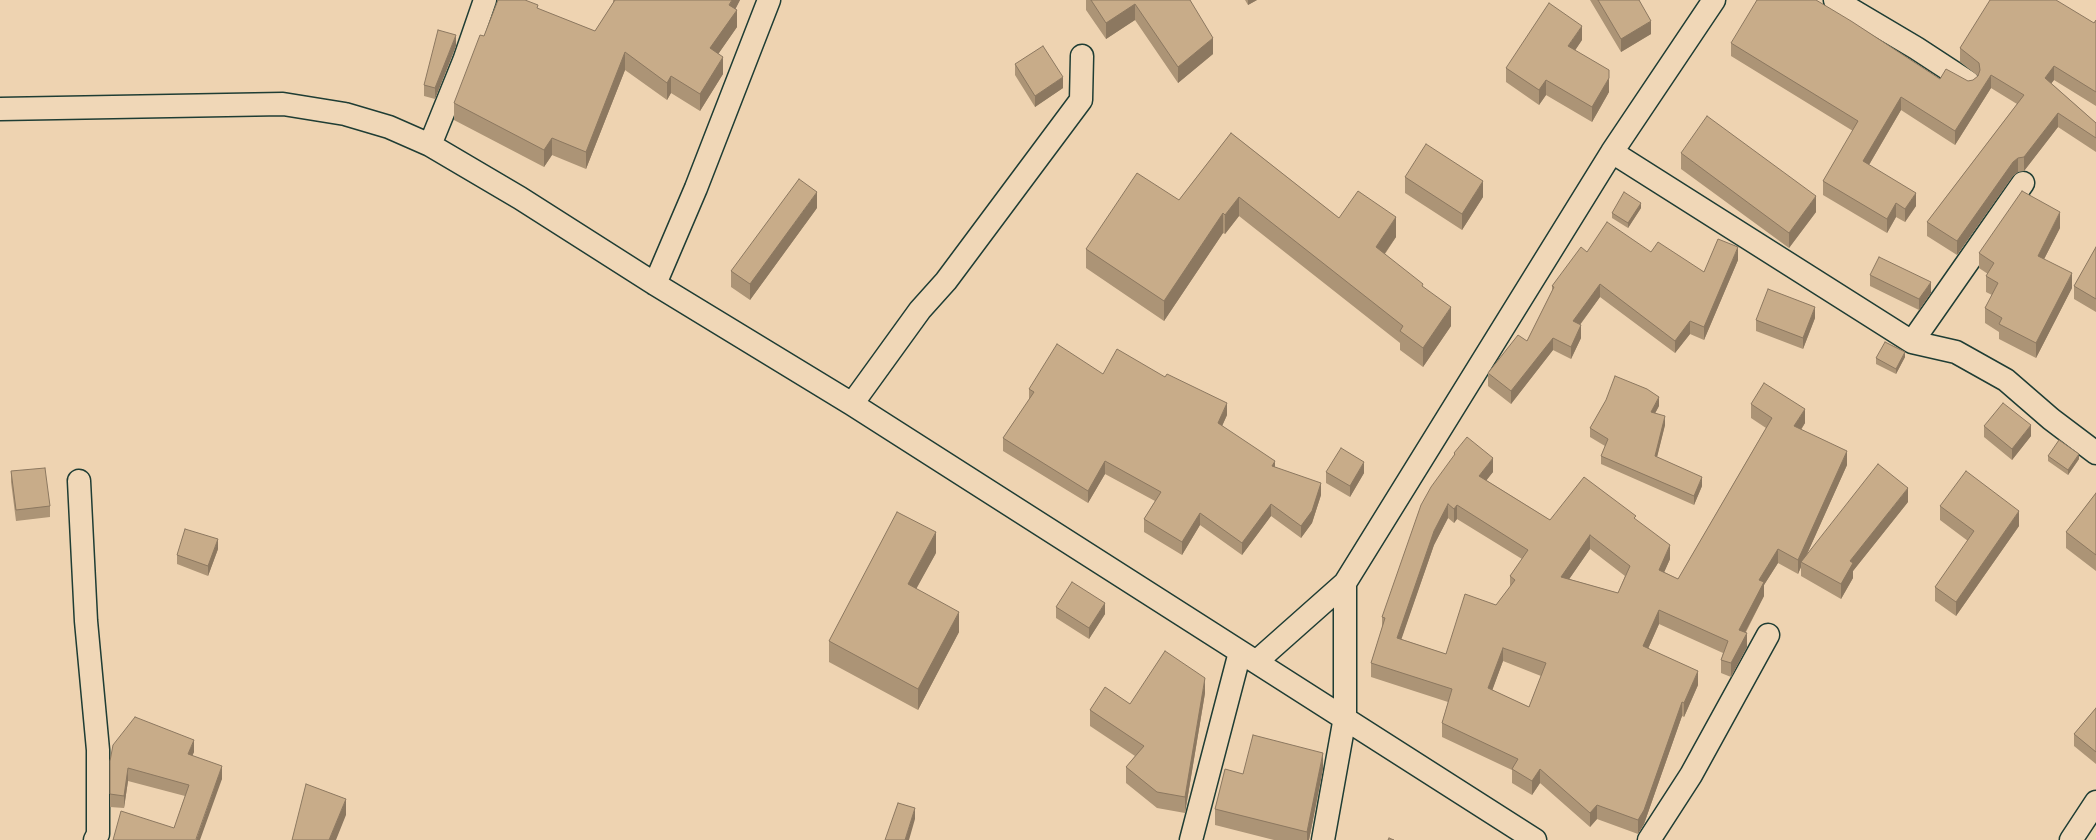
<!DOCTYPE html>
<html>
<head>
<meta charset="utf-8">
<style>
	body { margin:0 }
	canvas { display:block; background:#eed3b1 }
</style>
</head>
<body>
<canvas width="2096" height="840"></canvas>
<script>
const ctx = document.querySelector('canvas').getContext('2d');
ctx.lineJoin = 'round';
function shape(rows) {
  const path = new Path2D();
  for (const r of rows) {
    path.moveTo(r[0], r[1]);
    for (let i = 2; i < r.length; i += 2) path.lineTo(r[i], r[i + 1]);
  }
  return path;
}
function stroke(path, color, width, dash) {
  ctx.strokeStyle = color;
  ctx.lineWidth = width;
  ctx.lineCap = dash ? 'butt' : 'round';
  ctx.setLineDash(dash || []);
  ctx.stroke(path);
}
function fillPath(path, color) {
  ctx.fillStyle = color;
  ctx.fill(path, 'evenodd');
}
const minor = shape([
	[1835,0,1916,48,1968,82],
	[0,109,283,104,345,114,389,127,430,145,520,198,655,284,852,404,1535,840],
	[430,145,464,61,485,0],
	[1612,152,1912,342,1956,352,2006,380,2051,419,2096,453],
	[655,284,696,188,769,0],
	[1912,342,2023,183],
	[852,404,920,310,946,281,1081,100,1082,56],
	[79,481,86,621,98,750,98,834,95,840],
	[1256,662,1345,583,1612,152,1714,0],
	[1191,840,1240,652],
	[1323,840,1345,717,1345,583],
	[1649,840,1691,775,1768,635],
	[2071,840,2096,802]
]);
stroke(minor, '#1f3d34', 25);
stroke(minor, '#f0d7b7', 22);
fillPath(shape([
	[613,0,740,0,735,9,737,27,718,54,723,74,700,111,671,93,667,100,625,70,586,169,552,155,544,167,454,120,454,103,484,36,538,9,595,31,613,3],
	[1086,0,1190,0,1213,54,1178,83,1135,20,1106,39,1086,10],
	[1245,0,1257,0,1248,5],
	[1590,0,1639,0,1651,34,1621,52],
	[2096,20,2096,106,2054,80,2051,83,2096,123,2096,152,2058,127,2024,171,2018,172,2013,176,1957,255,1927,236,1927,222,2017,104,1991,88,1955,145,1901,110,1869,165,1916,206,1905,222,1896,217,1887,233,1823,195,1823,181,1853,131,1731,56,1731,43,1940,79,1968,81,1973,80,1978,76,1960,62,1960,48,2094,23],
	[1582,40,1575,50,1609,92,1592,122,1546,95,1539,105,1506,82,1506,68],
	[456,46,435,99,424,96,424,85],
	[1015,64,1063,88,1035,107,1015,75],
	[1231,133,1339,218,1396,237,1385,254,1423,287,1451,326,1423,367,1400,350,1400,343,1239,216,1225,234,1223,233,1164,321,1086,268,1086,249,1179,200],
	[1681,153,1816,212,1789,248,1681,169],
	[1405,177,1483,197,1462,230,1405,193],
	[817,208,750,300,731,287,731,271],
	[1641,208,1628,228,1612,218,1612,213],
	[2060,228,2044,259,2072,288,2036,358,1999,339,1999,332,1985,323,1985,308,1992,295,1986,292,1986,276,1988,274,1979,268,1979,253],
	[2096,247,2096,312,2074,299,2074,286],
	[1587,252,1651,252,1704,272,1738,260,1704,340,1690,334,1675,353,1600,297,1580,325,1581,338,1571,359,1553,350,1511,404,1488,386,1488,373,1527,341,1552,291,1552,286],
	[1870,275,1931,293,1919,310,1870,286],
	[1815,318,1803,349,1756,331,1756,320],
	[1905,357,1896,374,1876,364,1876,358],
	[1103,374,1227,415,1222,426,1275,467,1321,495,1312,523,1301,538,1271,516,1242,555,1200,525,1182,555,1144,532,1144,519,1155,501,1105,474,1088,503,1003,451,1003,438,1029,400,1029,389],
	[1751,404,1805,423,1801,430,1847,465,1807,554,1908,502,1853,571,1853,578,1841,599,1801,576,1801,567,1798,574,1778,563,1764,585,1764,596,1746,632,1747,647,1731,677,1721,673,1721,660,1723,653,1659,624,1648,649,1698,685,1684,717,1682,716,1644,824,1638,834,1597,819,1590,827,1540,783,1532,795,1512,783,1512,770,1442,737,1442,723,1448,702,1371,677,1371,663,1382,628,1382,617,1454,456,1454,453,1493,472,1486,480,1550,520,1636,520,1670,559,1664,572,1678,579,1766,428,1751,418],
	[1448,518,1454,523,1457,519,1522,559,1510,576,1510,587,1496,605,1446,654,1401,639,1434,545],
	[1590,549,1625,576,1618,593,1569,579],
	[1503,661,1541,676,1529,707,1492,690],
	[1659,406,1655,413,1665,425,1657,457,1702,486,1694,505,1601,464,1601,456,1605,446,1590,437,1590,428],
	[1984,426,2031,436,2012,460,1984,437],
	[2048,456,2079,459,2068,475,2048,461],
	[11,471,50,506,50,517,16,521,11,482],
	[1326,472,1364,473,1350,497,1326,483],
	[2096,493,2096,571,2066,548,2066,532],
	[1940,506,2019,526,1956,616,1935,601,1935,587,1968,541,1940,520],
	[218,549,208,576,177,564,177,555],
	[936,553,916,588,959,632,918,710,829,662,829,641],
	[1056,607,1105,614,1089,639,1056,618],
	[1205,693,1185,813,1157,808,1126,783,1126,767,1135,756,1090,726,1090,710,1130,704],
	[2096,708,2096,764,2074,746,2074,734],
	[194,752,192,755,222,779,174,828,185,796,128,781,124,808,110,807,110,761],
	[1323,769,1309,840,1274,840,1215,825,1215,809,1243,774]
]), '#ac9476');
fillPath(shape([
	[732,0,740,0,731,18,737,10,737,27,710,66,710,48],
	[1248,0,1257,0,1248,5],
	[1135,4,1135,20,1106,39,1106,23],
	[1651,21,1651,34,1621,52,1621,39],
	[1582,26,1582,40,1568,61,1568,46],
	[456,35,456,46,435,99,435,88],
	[1213,38,1213,54,1178,83,1178,67],
	[625,52,625,70,586,169,586,152],
	[723,57,723,74,700,111,700,94],
	[2054,66,2054,80,2045,92,2045,78],
	[1991,75,1991,88,1955,145,1955,131],
	[671,76,671,93,667,100,667,83],
	[1063,77,1063,88,1035,107,1035,96],
	[1609,78,1609,92,1592,122,1592,107],
	[1546,80,1546,95,1539,105,1539,90],
	[1901,97,1901,110,1863,175,1863,161],
	[2058,113,2058,127,2024,171,2024,157],
	[552,138,552,155,544,167,544,150],
	[2018,158,2018,172,2013,176,1957,255,1957,241,2013,162],
	[1483,181,1483,197,1462,230,1462,214],
	[817,192,817,208,750,300,750,284],
	[1916,193,1916,206,1905,222,1905,209],
	[1816,196,1816,212,1789,248,1789,233],
	[1239,197,1239,216,1225,234,1225,215],
	[1641,203,1641,208,1628,228,1628,223],
	[1896,203,1896,217,1887,233,1887,219],
	[2060,212,2060,228,2038,271,2038,256],
	[1223,213,1223,233,1164,321,1164,301],
	[1396,217,1396,237,1376,266,1376,247],
	[1738,247,1738,260,1704,340,1704,327],
	[2072,273,2072,288,2036,358,2036,343],
	[1931,282,1931,293,1919,310,1919,299],
	[1600,284,1600,297,1573,334,1573,321],
	[1451,307,1451,326,1423,367,1423,348],
	[1815,307,1815,318,1803,349,1803,338],
	[1690,321,1690,334,1675,353,1675,341],
	[1581,325,1581,338,1571,359,1571,347],
	[1553,338,1553,350,1511,404,1511,391],
	[1905,352,1905,357,1896,374,1896,369],
	[1659,397,1659,406,1651,421,1651,412],
	[1227,403,1227,415,1218,435,1218,423],
	[1805,409,1805,423,1794,440,1794,426],
	[1665,416,1665,425,1655,465,1655,456],
	[2031,425,2031,436,2012,460,2012,449],
	[1847,451,1847,465,1803,563,1801,562,1801,567,1798,574,1798,560],
	[2079,454,2079,459,2068,475,2068,470],
	[1493,458,1493,472,1479,490,1479,476],
	[1105,461,1105,474,1088,503,1088,491],
	[1275,461,1275,473,1272,466],
	[1364,462,1364,473,1350,497,1350,486],
	[1702,477,1702,486,1694,505,1694,496],
	[1321,483,1321,495,1312,523,1301,538,1301,526],
	[1908,488,1908,502,1853,571,1853,578,1841,599,1841,584,1850,561],
	[1271,504,1271,516,1242,555,1242,543],
	[1448,504,1448,518,1434,545,1397,652,1397,638,1434,531],
	[1457,505,1457,519,1454,523,1454,509],
	[2019,511,2019,526,1956,616,1956,602],
	[1200,513,1200,525,1182,555,1182,542],
	[936,532,936,553,908,604,908,584],
	[1590,535,1590,549,1561,591,1561,577],
	[218,539,218,549,208,576,208,566],
	[1670,545,1670,559,1659,584,1659,570],
	[1778,549,1778,563,1764,585,1764,596,1739,644,1739,630,1759,580],
	[1105,603,1105,614,1089,639,1089,628],
	[1659,610,1659,624,1643,660,1643,646],
	[959,612,959,632,918,710,918,689],
	[1747,633,1747,647,1731,677,1731,663],
	[1503,648,1503,661,1488,702,1488,688],
	[1698,671,1698,685,1684,717,1684,703],
	[1205,678,1205,693,1185,813,1185,797],
	[1682,702,1682,716,1644,824,1638,834,1638,820],
	[194,740,194,752,188,766,188,754],
	[1323,753,1323,769,1309,840,1307,840,1307,832],
	[222,766,222,779,200,840,196,840],
	[128,768,128,781,124,808,124,796],
	[1540,769,1540,783,1532,795,1532,781],
	[346,799,346,815,336,840,329,840],
	[1597,805,1597,819,1590,827,1590,813],
	[915,808,915,819,909,840,905,840]
]), '#8c7860');
const building = shape([
	[498,0,525,0,538,5,537,8,595,31,615,0,732,0,729,5,737,10,710,48,723,57,700,94,671,76,667,83,625,52,586,152,552,138,544,150,454,103,480,35,484,36,498,0],
	[1091,0,1190,0,1213,38,1178,67,1135,4,1106,23,1091,0],
	[1598,0,1639,0,1651,21,1621,39,1598,0],
	[1757,0,1816,0,1851,21,1940,79,1946,69,1968,81,1973,80,1978,76,1980,70,1979,63,1960,48,1990,0,2056,0,2094,23,2096,20,2096,92,2054,66,2045,78,2096,123,2096,138,2058,113,2024,157,2018,158,2013,162,1957,241,1927,222,2024,95,1991,75,1955,131,1901,97,1863,161,1916,193,1905,209,1896,203,1887,219,1823,181,1858,121,1731,43,1757,0],
	[1549,3,1582,26,1568,46,1609,70,1609,78,1592,107,1546,80,1539,90,1506,68,1549,3],
	[438,30,456,35,435,88,424,85,438,30],
	[1043,46,1063,77,1035,96,1015,64,1043,46],
	[1707,116,1816,196,1789,233,1681,153,1707,116],
	[1231,133,1339,218,1358,191,1396,217,1376,247,1423,284,1422,286,1451,307,1423,348,1400,331,1403,326,1239,197,1225,215,1223,213,1164,301,1086,249,1137,173,1179,200,1231,133],
	[1426,144,1483,181,1462,214,1405,177,1426,144],
	[799,179,817,192,750,284,731,271,799,179],
	[2022,191,2060,212,2038,256,2072,273,2036,343,1999,324,2002,318,1985,308,1998,283,1986,276,1994,263,1979,253,2022,191],
	[1624,192,1641,203,1628,223,1612,213,1624,192],
	[1607,222,1651,252,1658,242,1704,272,1718,239,1738,247,1704,327,1690,321,1675,341,1600,284,1573,321,1581,325,1571,347,1553,338,1511,391,1488,373,1518,335,1527,341,1554,287,1552,286,1581,247,1587,252,1607,222],
	[2096,247,2096,299,2074,286,2096,247],
	[1879,257,1931,282,1919,299,1870,275,1879,257],
	[1768,289,1815,307,1803,338,1756,320,1768,289],
	[1885,342,1905,352,1896,369,1876,358,1885,342],
	[1057,344,1103,374,1117,349,1165,377,1167,374,1227,403,1218,423,1275,461,1272,466,1321,483,1312,511,1301,526,1271,504,1242,543,1200,513,1182,542,1144,519,1161,492,1105,461,1088,491,1003,438,1034,392,1029,389,1057,344],
	[1615,376,1647,389,1659,397,1651,412,1665,416,1655,456,1702,477,1694,496,1601,456,1608,439,1590,428,1606,400,1615,376],
	[1764,383,1805,409,1794,426,1847,451,1798,560,1778,549,1759,580,1764,582,1739,630,1747,633,1731,663,1721,660,1728,641,1659,610,1643,646,1698,671,1684,703,1682,702,1644,810,1638,820,1597,805,1590,813,1540,769,1532,781,1512,769,1518,759,1442,723,1452,689,1371,663,1385,618,1382,617,1421,505,1431,487,1455,454,1454,453,1467,437,1493,458,1479,476,1550,520,1584,477,1636,516,1634,518,1670,545,1659,570,1678,579,1772,418,1751,404,1764,383],
	[1448,504,1454,509,1457,505,1528,550,1510,576,1515,580,1496,605,1465,594,1446,654,1397,638,1434,531,1448,504],
	[1590,535,1630,566,1618,593,1561,577,1590,535],
	[1503,648,1546,663,1529,707,1488,688,1503,648],
	[2003,403,2031,425,2012,449,1984,426,2003,403],
	[2059,440,2079,454,2068,470,2048,456,2059,440],
	[1341,448,1364,462,1350,486,1326,472,1341,448],
	[1878,464,1908,488,1850,561,1853,563,1841,584,1801,562,1878,464],
	[45,468,50,506,16,510,11,471,45,468],
	[1966,471,2019,511,1956,602,1935,587,1974,531,1940,506,1966,471],
	[2096,493,2096,555,2066,532,2096,493],
	[897,512,936,532,908,584,959,612,918,689,829,641,897,512],
	[185,529,218,539,208,566,177,555,185,529],
	[1072,582,1105,603,1089,628,1056,607,1072,582],
	[1165,651,1205,678,1185,797,1157,792,1126,767,1144,746,1090,710,1105,687,1130,704,1165,651],
	[2096,708,2096,752,2074,734,2096,708],
	[135,717,194,740,188,754,222,766,196,839,198,840,113,840,121,811,174,828,189,785,128,768,124,796,110,794,110,761,113,745,135,717],
	[1253,735,1323,753,1307,832,1215,809,1225,769,1243,774,1253,735],
	[306,784,346,799,329,840,292,840,306,784],
	[898,803,915,808,905,840,885,840,898,803],
	[1389,838,1394,840,1388,840,1389,838]
]);
fillPath(building, '#c8ac89');
stroke(building, '#8c7860', 1);
</script>
</body>
</html>
